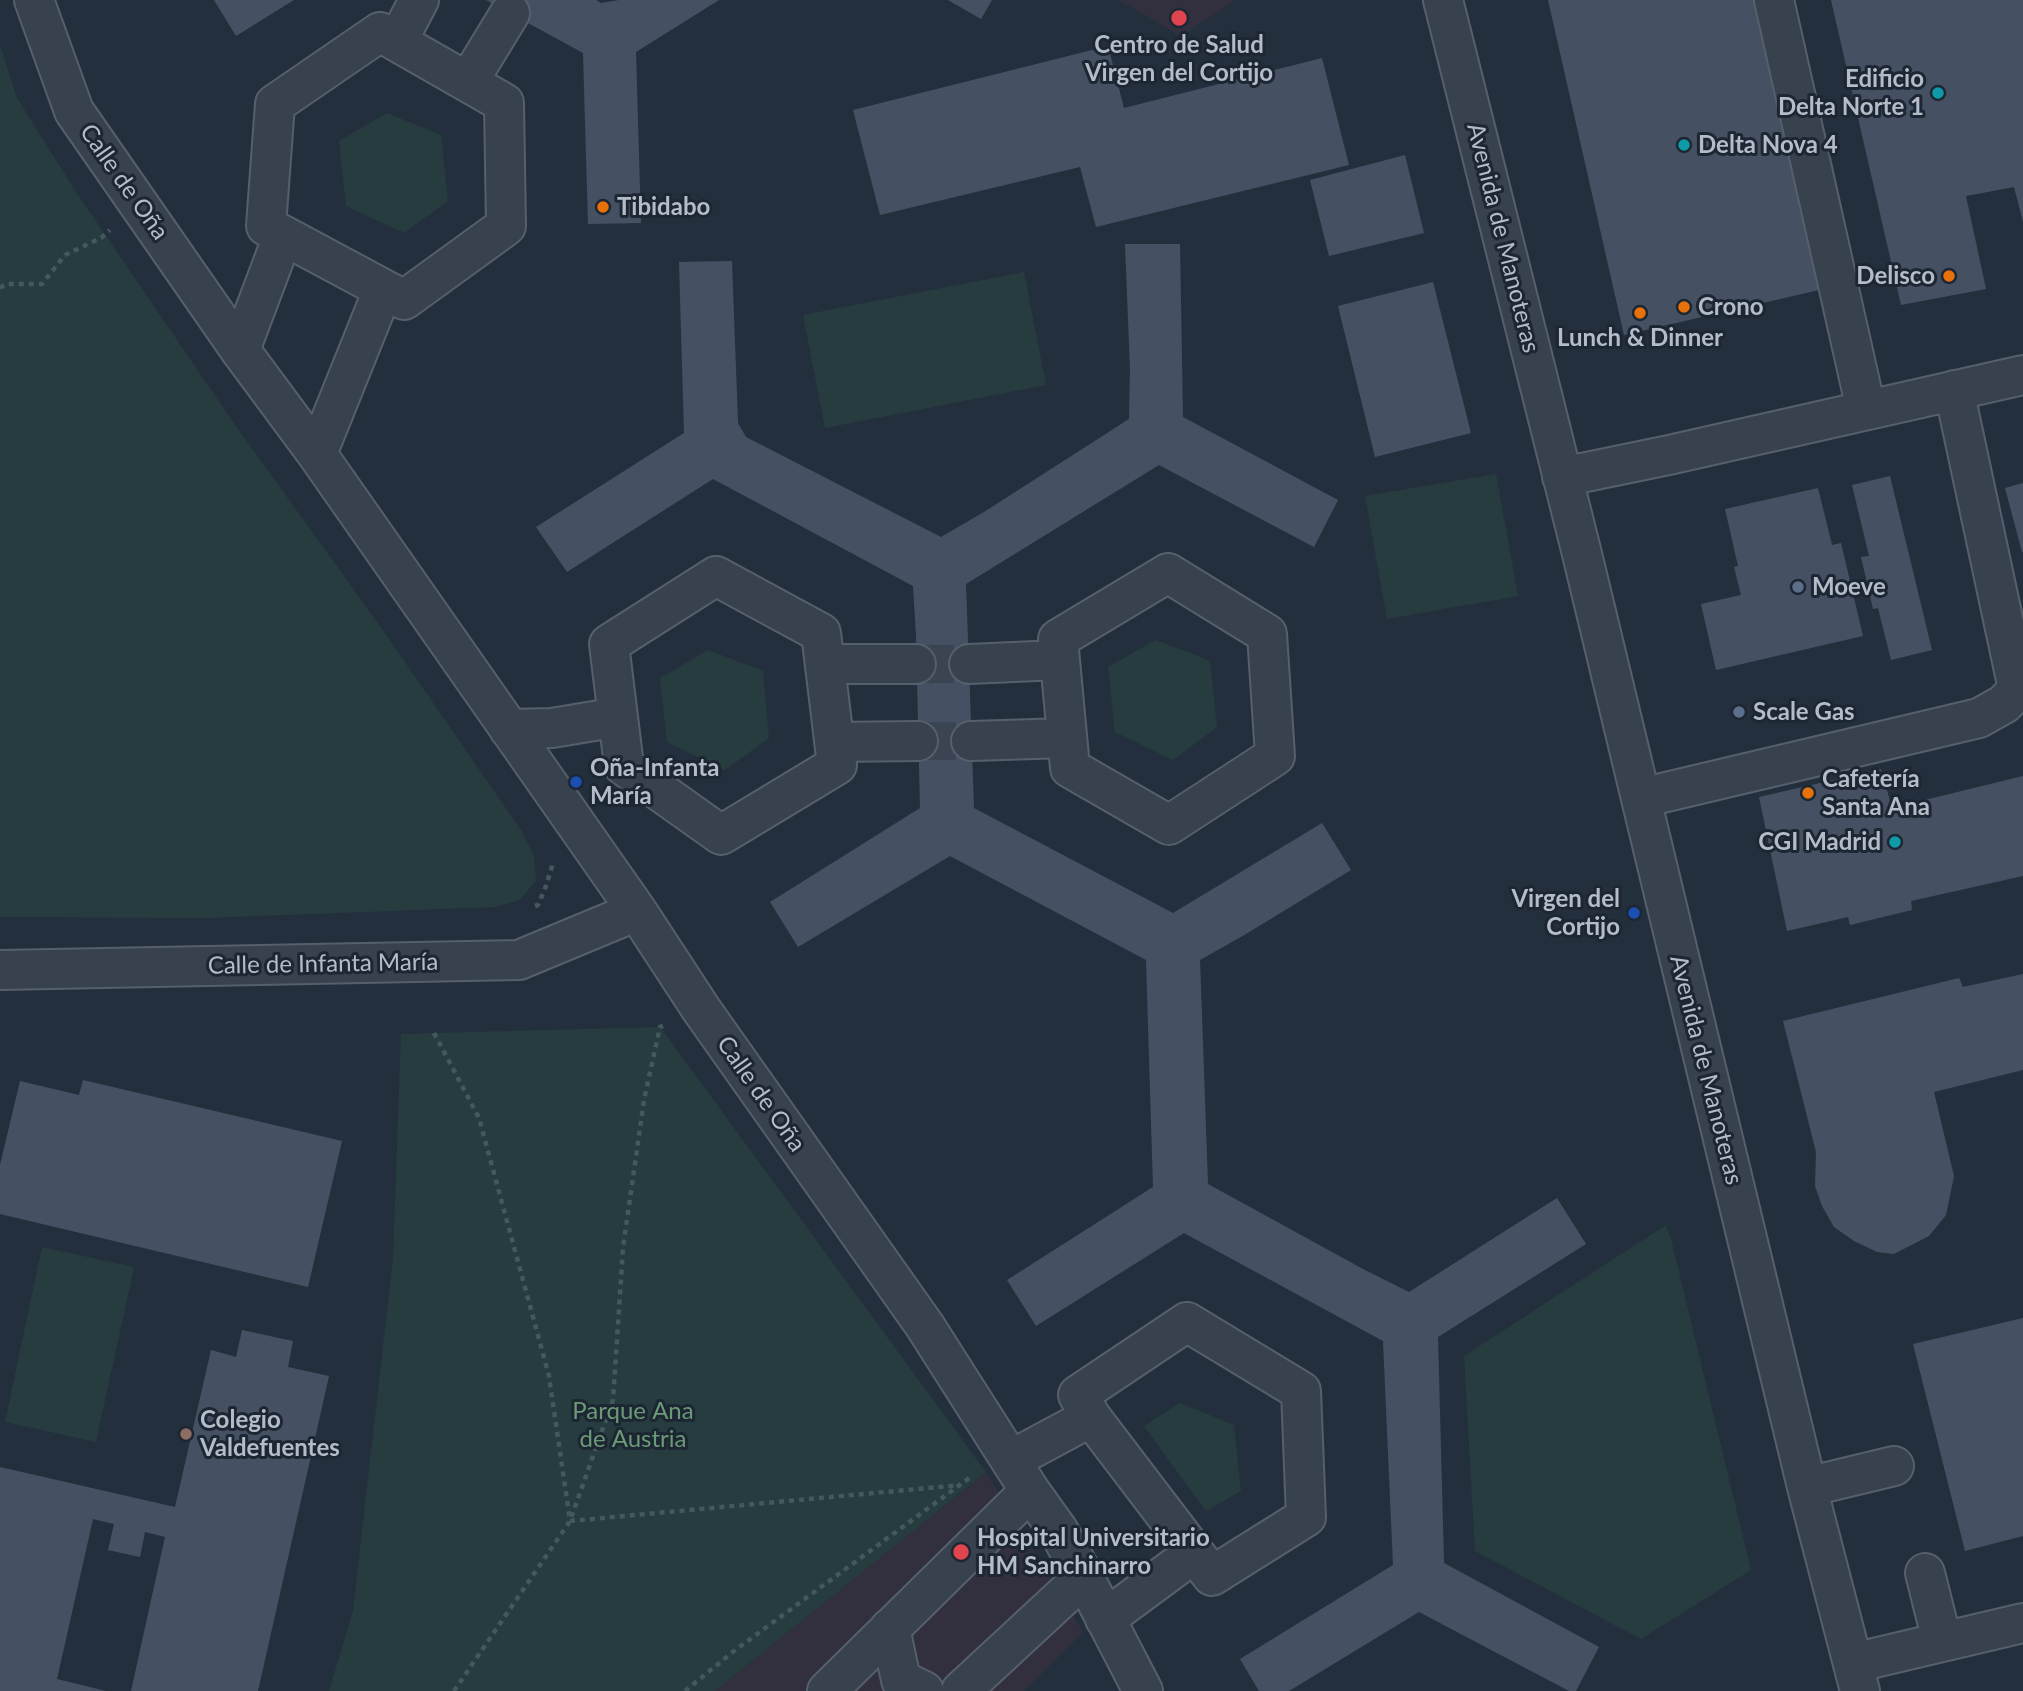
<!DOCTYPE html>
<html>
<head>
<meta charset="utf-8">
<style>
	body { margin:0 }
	canvas { display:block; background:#242f3e }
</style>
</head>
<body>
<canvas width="2023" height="1691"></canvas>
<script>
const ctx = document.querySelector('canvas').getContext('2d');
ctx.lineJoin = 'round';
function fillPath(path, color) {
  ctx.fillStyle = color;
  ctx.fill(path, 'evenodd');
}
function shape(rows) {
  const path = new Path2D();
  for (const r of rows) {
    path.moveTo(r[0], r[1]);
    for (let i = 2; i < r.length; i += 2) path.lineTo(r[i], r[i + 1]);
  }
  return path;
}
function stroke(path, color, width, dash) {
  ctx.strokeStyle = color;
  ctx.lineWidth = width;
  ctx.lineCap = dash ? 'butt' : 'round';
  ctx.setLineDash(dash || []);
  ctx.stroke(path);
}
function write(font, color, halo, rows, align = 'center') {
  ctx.font = font + ' Lato,sans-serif';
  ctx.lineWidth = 6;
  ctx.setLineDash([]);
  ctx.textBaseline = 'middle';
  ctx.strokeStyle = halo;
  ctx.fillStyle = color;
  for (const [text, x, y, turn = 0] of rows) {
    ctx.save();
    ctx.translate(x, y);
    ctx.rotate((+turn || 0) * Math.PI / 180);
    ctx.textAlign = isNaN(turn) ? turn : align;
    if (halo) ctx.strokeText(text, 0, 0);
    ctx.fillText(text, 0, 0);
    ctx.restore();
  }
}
fillPath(shape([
	[1119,0,1235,0,1181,36],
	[986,1472,1083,1632,1024,1691,715,1691]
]), '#32303f');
fillPath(shape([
	[0,45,17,98,76,192,233,422,382,629,523,833,534,857,536,880,520,900,495,907,206,918,0,917],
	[387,113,441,135,448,201,404,233,346,206,339,141],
	[1024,272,1046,385,825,428,803,315],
	[1496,474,1518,596,1387,619,1365,496],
	[1156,640,1210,661,1217,727,1173,760,1115,732,1108,667],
	[708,650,763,671,769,738,725,770,667,742,660,678],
	[660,1027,986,1472,715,1691,329,1691,353,1611,393,1258,401,1034],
	[1666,1225,1671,1239,1751,1570,1641,1639,1475,1551,1464,1356],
	[42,1247,134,1267,96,1442,5,1422],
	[1180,1403,1234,1425,1241,1491,1206,1511,1144,1426]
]), '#263c3f');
fillPath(shape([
	[214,0,294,0,236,36],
	[486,0,596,0,601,3,619,0,719,0,636,52,641,223,588,224,583,53],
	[948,0,992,0,981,19],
	[1548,0,1754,0,1819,290,1624,335],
	[1831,0,2023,0,2023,222,2014,187,1966,196,1986,289,1901,305],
	[1108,46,1124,108,1322,58,1349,165,1096,227,1080,167,880,215,853,110],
	[1405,155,1424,233,1329,256,1310,180],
	[1125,244,1180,244,1183,417,1338,500,1314,547,1159,465,966,584,974,808,1173,913,1322,823,1351,870,1246,934,1200,960,1208,1184,1363,1269,1409,1292,1557,1198,1586,1244,1438,1337,1444,1563,1599,1647,1576,1691,1569,1691,1419,1612,1289,1691,1259,1691,1240,1659,1393,1565,1383,1341,1184,1233,1036,1326,1007,1280,1153,1187,1146,960,950,856,798,947,770,902,920,808,916,636,913,586,713,479,567,572,536,527,684,433,679,262,732,261,738,423,746,437,941,537,984,512,1129,419,1130,369],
	[1433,282,1471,433,1375,457,1338,306],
	[1890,476,1932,650,1891,660,1878,608,1873,609,1861,557,1869,556,1852,485],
	[2023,483,2023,552,2022,552,2005,488],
	[1818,488,1832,545,1841,543,1863,636,1716,670,1701,604,1741,595,1734,567,1738,566,1725,509],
	[1881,769,1892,808,2023,776,2023,876,1911,901,1912,910,1850,925,1848,917,1787,931,1759,797],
	[2023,974,2023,1070,1934,1092,1954,1176,1946,1215,1929,1236,1894,1254,1877,1252,1854,1241,1834,1227,1822,1206,1815,1186,1816,1152,1783,1021,1959,978,1963,987],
	[83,1080,342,1141,308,1287,0,1214,0,1165,20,1081,79,1095],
	[2023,1318,2023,1536,1965,1551,1913,1344],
	[242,1330,293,1341,288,1367,329,1376,258,1691,131,1691,165,1537,145,1532,140,1557,108,1550,114,1524,93,1519,57,1679,106,1691,0,1691,0,1467,175,1507,211,1350,236,1357]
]), '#455162');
stroke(shape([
	[916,664,969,664],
	[918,741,971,741]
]), '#3a4453', 38, [38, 19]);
const minor = shape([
	[34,0,74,111,240,350,317,454,637,911,701,1009,925,1326,1030,1491,1058,1530,1084,1577,1143,1691],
	[1443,0,1582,554,1807,1487,1860,1691],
	[1774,0,1866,409],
	[380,32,504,103,506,226,404,300,266,226,275,104,380,32],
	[397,42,419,0],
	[468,82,510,13],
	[240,350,283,236],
	[317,454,383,290],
	[1562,477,1669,455,2023,375],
	[1168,573,1267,634,1275,756,1169,825,1070,768,1058,639,1168,573],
	[716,576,821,633,837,765,721,835,624,766,609,644,716,576],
	[825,664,916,664],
	[969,664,1058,660],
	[509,729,552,728,618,717],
	[971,741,1066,738],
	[834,742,918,741],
	[1641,798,1979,718,2004,704,2018,689,1954,390],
	[0,970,519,960,637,911],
	[1187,1322,1301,1391,1306,1517,1212,1576,1091,1417,1078,1395,1187,1322],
	[1011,1460,1091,1417],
	[1807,1487,1894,1466],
	[1925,1573,1942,1641],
	[1105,1619,1193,1554],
	[890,1628,901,1680,924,1691],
	[1853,1663,2023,1623],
	[827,1691,1030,1491],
	[961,1691,1084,1577]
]);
stroke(minor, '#565f6c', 42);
stroke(shape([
	[0,288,6,284,42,284,65,255,101,238,110,230],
	[535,906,538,905,546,886,553,863],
	[434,1033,479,1118,549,1376,570,1521,961,1485],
	[454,1691,570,1521,613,1400,623,1248,644,1100,660,1027,663,1026],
	[685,1691,734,1651,972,1476]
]), '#44595c', 4.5, [5, 5]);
stroke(minor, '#38414e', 38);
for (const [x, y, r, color] of [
	[1179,18,9,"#e0444e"],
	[1938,93,7,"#0f9aa8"],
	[1684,145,7,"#0f9aa8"],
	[603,207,7,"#e8710a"],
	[1949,276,7,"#e8710a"],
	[1684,307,7,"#e8710a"],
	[1640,313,7,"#e8710a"],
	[1798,587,7,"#5c6f8a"],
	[1739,712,7,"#5c6f8a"],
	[576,782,7,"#1a4fb4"],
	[1808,793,7,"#e8710a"],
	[1895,842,7,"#0f9aa8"],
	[1634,913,7,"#1a4fb4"],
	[186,1434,7,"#8d6e63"],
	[961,1552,9,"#e0444e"]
]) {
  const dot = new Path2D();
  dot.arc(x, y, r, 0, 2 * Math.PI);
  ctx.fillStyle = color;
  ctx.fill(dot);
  stroke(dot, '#1d2633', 2.5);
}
write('bold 24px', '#b4bcc9', '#1d2633', [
	["Centro de Salud",1179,45,"center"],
	["Virgen del Cortijo",1179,73,"center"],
	["Edificio",1924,79,"right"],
	["Delta Norte 1",1924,107,"right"],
	["Delta Nova 4",1698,145],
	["Tibidabo",617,207],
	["Delisco",1935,276,"right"],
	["Crono",1698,307],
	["Lunch & Dinner",1640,338,"center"],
	["Moeve",1812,587],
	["Scale Gas",1753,712],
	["Oña-Infanta",590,768],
	["María",590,796],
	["Cafetería",1822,779],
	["Santa Ana",1822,807],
	["CGI Madrid",1881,842,"right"],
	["Virgen del",1620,899,"right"],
	["Cortijo",1620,927,"right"],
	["Colegio",200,1420],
	["Valdefuentes",200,1448],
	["Hospital Universitario",977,1538],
	["HM Sanchinarro",977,1566]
], 'left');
write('24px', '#b4bcc9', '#1d2633', [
	["Calle de Oña",124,182,55],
	["Avenida de Manoteras",1503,238,76],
	["Calle de Infanta María",323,964,-1],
	["Avenida de Manoteras",1706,1070,76],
	["Calle de Oña",761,1094,55]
]);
write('24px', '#6b9a76', '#1d2633', [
	["Parque Ana",633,1411],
	["de Austria",633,1439]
]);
</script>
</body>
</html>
